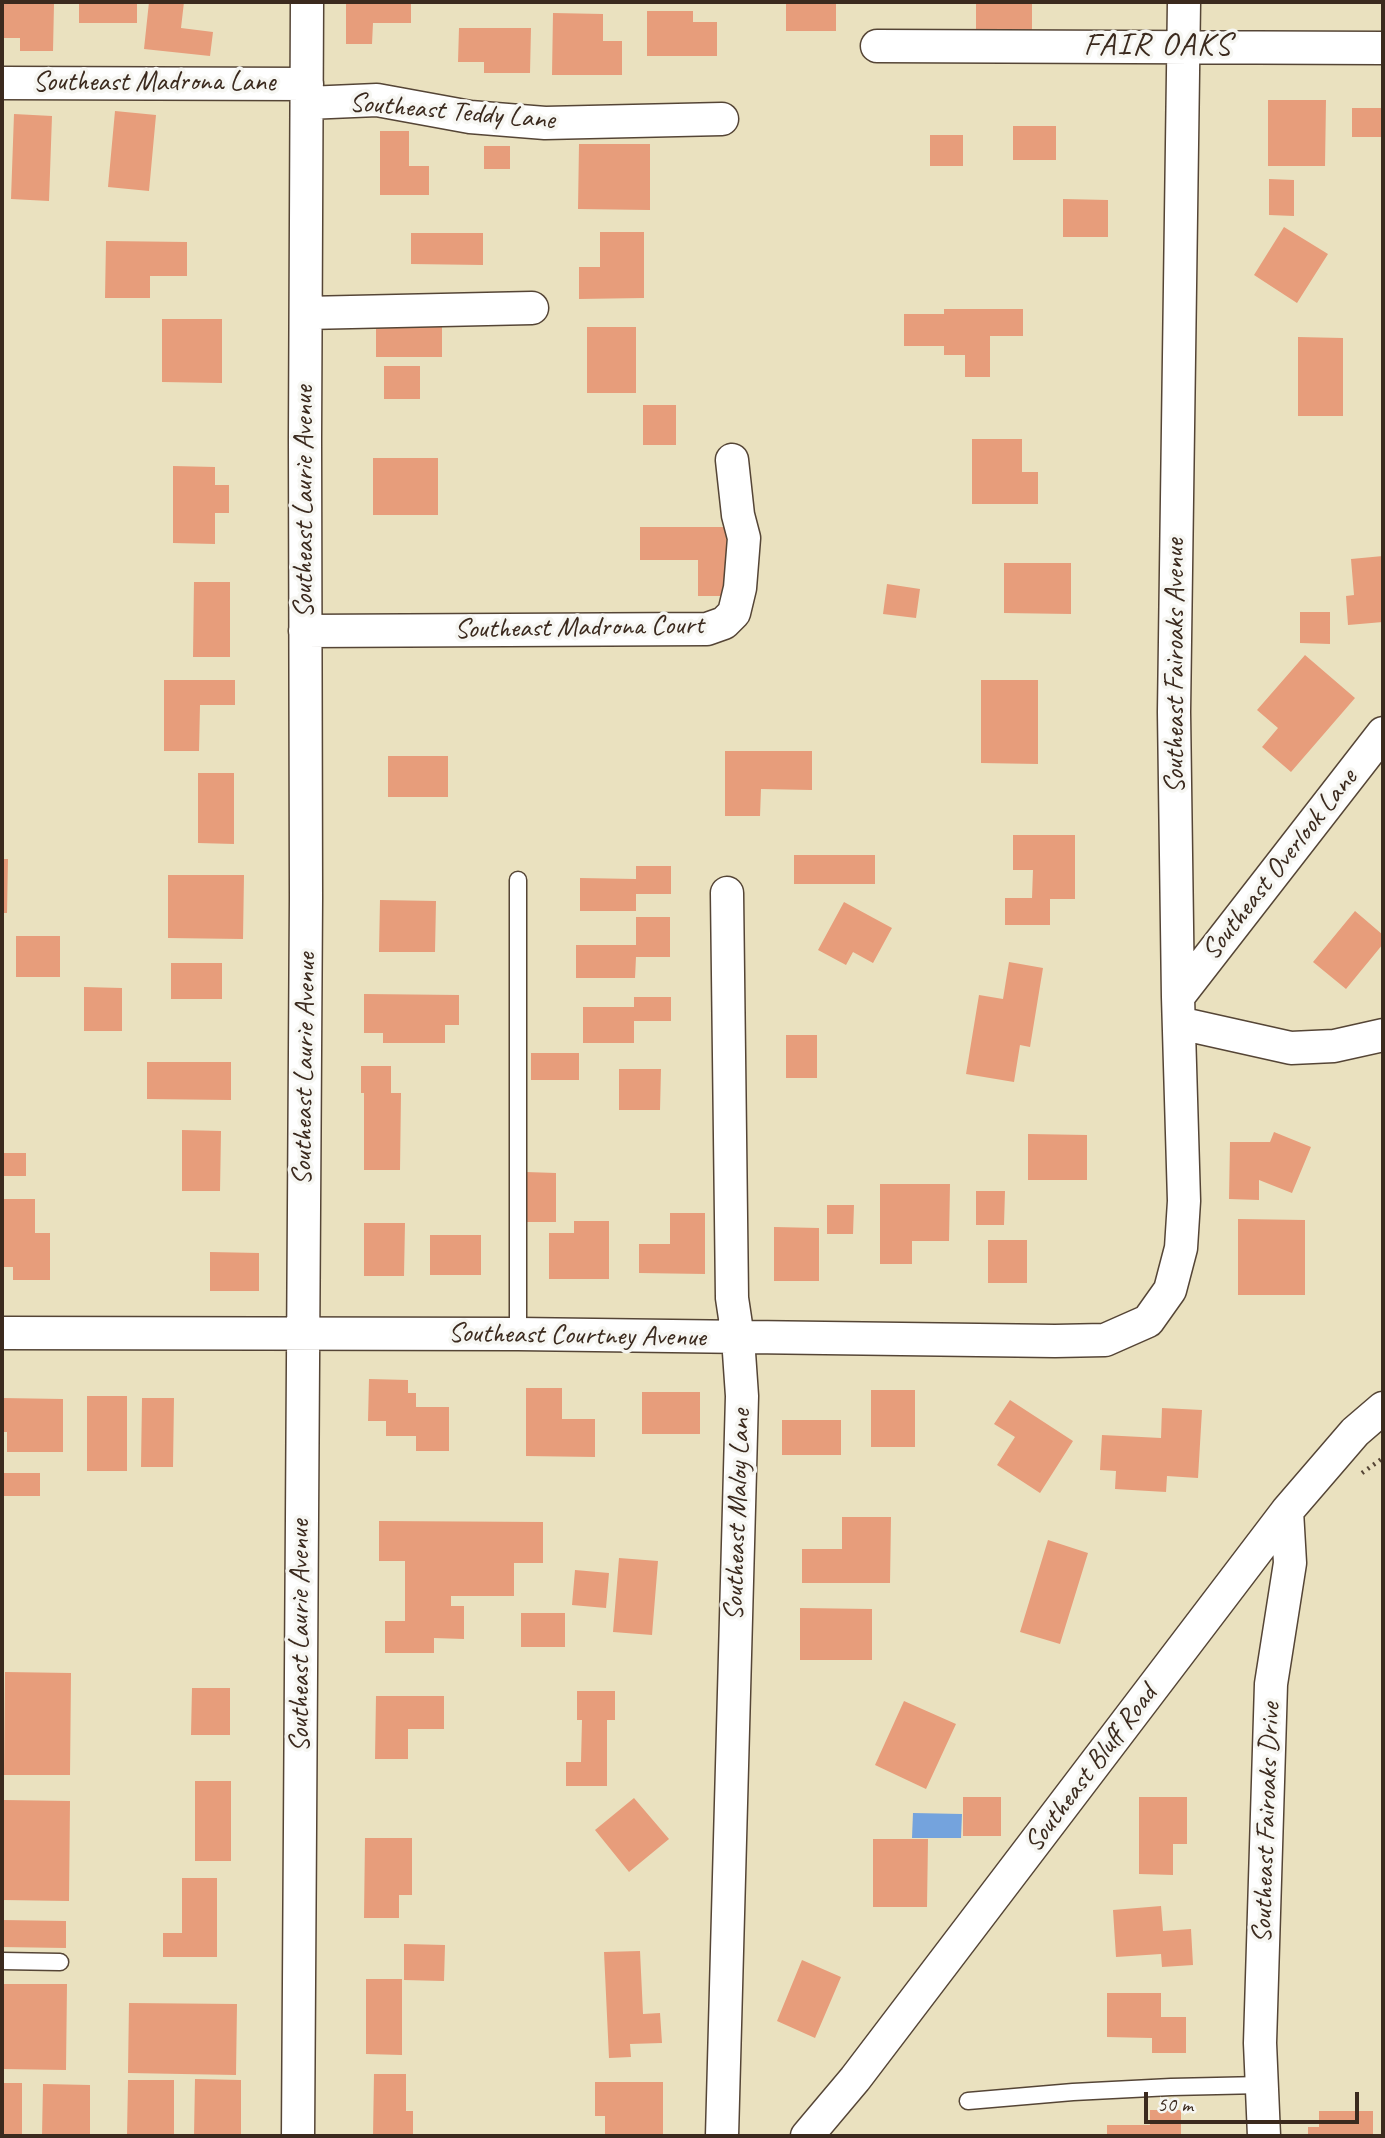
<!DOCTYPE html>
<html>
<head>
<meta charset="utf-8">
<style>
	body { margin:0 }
	#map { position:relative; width:1385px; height:2138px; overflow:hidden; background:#eae1bf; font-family:Caveat,sans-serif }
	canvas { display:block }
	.frame { position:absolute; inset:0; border:4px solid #3b2a1e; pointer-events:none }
	.scale { position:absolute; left:1144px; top:2092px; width:215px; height:32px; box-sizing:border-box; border:4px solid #3b2a1e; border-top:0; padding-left:9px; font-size:21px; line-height:24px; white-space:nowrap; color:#3b2a1e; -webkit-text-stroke:5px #f6f6f2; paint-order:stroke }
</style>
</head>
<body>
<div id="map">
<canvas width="1385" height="2138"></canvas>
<div class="frame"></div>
<div class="scale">50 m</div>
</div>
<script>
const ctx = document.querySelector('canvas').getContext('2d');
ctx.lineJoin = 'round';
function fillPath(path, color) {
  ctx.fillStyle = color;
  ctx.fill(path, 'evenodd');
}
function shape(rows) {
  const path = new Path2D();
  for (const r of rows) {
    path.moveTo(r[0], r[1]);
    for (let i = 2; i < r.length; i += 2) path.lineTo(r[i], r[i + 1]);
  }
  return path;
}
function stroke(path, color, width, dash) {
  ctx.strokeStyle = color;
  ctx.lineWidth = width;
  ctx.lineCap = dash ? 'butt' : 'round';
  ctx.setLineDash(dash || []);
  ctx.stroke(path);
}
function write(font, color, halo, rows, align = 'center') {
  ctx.font = font + ' Caveat,sans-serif';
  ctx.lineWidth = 7;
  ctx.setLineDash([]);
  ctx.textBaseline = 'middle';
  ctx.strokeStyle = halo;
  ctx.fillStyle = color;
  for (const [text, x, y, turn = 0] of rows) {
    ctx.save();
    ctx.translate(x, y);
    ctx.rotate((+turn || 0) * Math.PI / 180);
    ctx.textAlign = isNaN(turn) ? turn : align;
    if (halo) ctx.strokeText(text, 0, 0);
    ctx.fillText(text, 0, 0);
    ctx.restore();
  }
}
fillPath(shape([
	[913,1813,962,1814,961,1838,912,1838]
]), '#74a3dd');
fillPath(shape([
	[79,2,137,2,137,23,79,23],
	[149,2,184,2,181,28,213,32,210,56,144,49],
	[346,2,411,2,411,23,373,23,372,44,346,44],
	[786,2,836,2,836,31,786,31],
	[976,2,1032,2,1032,31,976,31],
	[2,4,54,4,53,51,20,51,20,38,2,38],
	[647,11,693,11,693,22,717,22,717,56,647,56],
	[553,13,603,14,603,41,622,41,622,75,552,75],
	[459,28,531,28,530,73,484,73,484,62,458,62],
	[1268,100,1326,100,1325,166,1268,166],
	[1352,108,1383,108,1383,137,1352,137],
	[115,111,156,115,149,191,108,187],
	[14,114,52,116,49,201,11,199],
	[1013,126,1056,126,1056,160,1013,160],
	[380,131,409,131,409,166,429,166,429,195,380,195],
	[930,135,963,135,963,166,930,166],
	[579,144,650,144,650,210,578,209],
	[484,146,510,146,510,169,484,169],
	[1269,179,1294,180,1294,216,1269,215],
	[1063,199,1108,200,1108,237,1063,237],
	[1284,227,1328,254,1297,303,1254,275],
	[600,232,644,232,644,298,579,299,579,267,600,267],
	[411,233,483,233,483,265,411,264],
	[106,241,187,242,187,276,150,276,150,298,105,298],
	[944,309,1023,309,1023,336,990,336,990,377,965,377,965,355,944,355,944,346,904,346,904,314,944,314],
	[162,319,222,319,222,383,162,382],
	[376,327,442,327,442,357,376,357],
	[587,327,636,327,636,393,587,393],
	[1298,337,1343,338,1343,416,1298,416],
	[384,366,420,366,420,399,384,399],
	[643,405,676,405,676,445,643,445],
	[972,439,1022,439,1022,472,1038,472,1038,504,972,504],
	[373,458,438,458,438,515,373,515],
	[173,466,215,467,215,485,229,485,229,513,215,513,215,544,173,543],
	[640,527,727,527,726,596,698,596,698,560,640,560],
	[1383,556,1383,622,1348,625,1346,596,1354,595,1351,559],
	[1004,563,1071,563,1071,614,1004,613],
	[194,582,230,582,230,657,193,657],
	[887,584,920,589,916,618,883,614],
	[1300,612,1330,612,1330,644,1300,643],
	[1305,655,1355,698,1291,772,1262,747,1278,728,1257,710],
	[164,680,235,680,235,705,200,705,199,751,164,751],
	[981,680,1038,680,1038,764,981,763],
	[725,751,812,751,812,790,761,789,760,816,725,816],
	[388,756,448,756,448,797,388,797],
	[198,773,234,773,234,844,198,843],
	[1013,835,1075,835,1075,899,1050,899,1050,925,1005,925,1005,898,1032,898,1033,870,1013,870],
	[794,855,875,855,875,884,794,884],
	[2,859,8,859,7,913,2,913],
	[636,866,671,866,671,894,636,894,636,911,580,911,580,878,636,879],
	[168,875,244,875,243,939,168,938],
	[380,900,436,901,435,952,379,952],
	[844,902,892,928,873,963,853,952,846,965,818,950],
	[1355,911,1383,935,1383,944,1346,989,1313,962],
	[636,917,670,917,670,957,636,957,635,978,576,978,576,945,636,945],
	[16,936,60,936,60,977,16,977],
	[1009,962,1043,968,1030,1047,1020,1045,1014,1082,966,1074,979,995,1003,999],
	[171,963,222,963,222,999,171,999],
	[84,987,122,988,122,1031,84,1031],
	[364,994,459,995,459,1025,445,1025,445,1043,383,1043,383,1033,364,1033],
	[634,997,671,997,671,1021,634,1021,634,1043,583,1043,583,1007,634,1007],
	[786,1035,817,1035,817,1078,786,1078],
	[531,1053,579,1053,579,1080,531,1080],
	[147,1062,231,1062,231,1100,147,1099],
	[361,1066,391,1066,391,1093,401,1093,400,1170,364,1170,364,1093,361,1093],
	[619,1069,661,1069,660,1110,619,1110],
	[182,1130,221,1131,220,1191,182,1191],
	[1274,1132,1311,1147,1292,1193,1259,1180,1259,1200,1229,1199,1230,1142,1270,1142],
	[1028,1134,1087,1135,1087,1180,1028,1180],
	[2,1153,26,1153,26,1176,2,1176],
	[526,1172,556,1173,556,1222,525,1222],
	[880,1184,950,1184,949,1241,912,1241,912,1264,880,1264],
	[976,1191,1005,1191,1004,1225,976,1225],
	[2,1199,35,1199,35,1233,50,1233,50,1280,13,1280,13,1267,2,1267],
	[827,1205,854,1205,853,1234,827,1234],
	[670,1213,705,1213,705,1274,639,1273,639,1244,670,1244],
	[1238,1219,1305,1220,1305,1295,1238,1295],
	[574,1221,609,1221,609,1279,549,1279,549,1233,574,1233],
	[364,1223,405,1223,404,1276,364,1276],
	[774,1227,819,1228,819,1281,774,1281],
	[430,1235,481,1235,481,1275,430,1275],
	[988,1240,1027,1240,1027,1283,988,1283],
	[210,1252,259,1253,259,1291,210,1291],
	[369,1379,408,1380,408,1393,416,1393,416,1407,449,1407,449,1451,416,1451,416,1436,386,1436,386,1421,368,1421],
	[526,1388,562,1388,562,1419,595,1419,595,1457,526,1456],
	[871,1390,915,1390,915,1447,871,1447],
	[642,1392,700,1392,700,1434,642,1434],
	[87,1396,127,1396,127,1471,87,1471],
	[2,1398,63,1399,63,1452,7,1452,7,1432,2,1432],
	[142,1398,174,1398,173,1467,141,1467],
	[1010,1400,1073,1441,1040,1493,997,1465,1015,1437,994,1424],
	[1162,1408,1202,1410,1198,1478,1167,1476,1166,1492,1115,1489,1116,1471,1100,1470,1102,1435,1161,1438],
	[782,1420,841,1420,841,1455,782,1455],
	[2,1473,40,1473,40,1496,2,1496],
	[842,1517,891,1517,890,1583,802,1583,802,1549,842,1549],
	[379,1521,543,1522,543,1563,514,1563,514,1596,451,1596,451,1606,464,1606,464,1639,434,1638,434,1653,385,1653,385,1621,405,1621,405,1561,379,1561],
	[1048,1540,1088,1553,1060,1644,1020,1632],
	[619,1558,658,1561,652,1635,613,1632],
	[575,1570,609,1573,606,1608,572,1605],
	[800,1608,872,1609,872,1660,800,1660],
	[521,1613,565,1613,565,1647,521,1647],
	[5,1672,71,1673,70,1775,4,1775],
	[192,1688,230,1688,230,1735,191,1735],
	[577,1691,615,1691,615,1720,607,1720,607,1786,566,1786,566,1762,581,1762,582,1720,577,1720],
	[376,1696,444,1696,444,1729,408,1729,408,1759,375,1759],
	[904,1701,956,1724,926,1789,875,1765],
	[195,1781,231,1781,231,1861,195,1861],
	[963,1797,1001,1797,1001,1836,963,1836],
	[1139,1797,1187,1797,1187,1844,1173,1844,1173,1875,1139,1874],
	[634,1798,669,1839,629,1872,595,1830],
	[4,1800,70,1801,69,1901,3,1900],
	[365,1838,412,1838,412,1895,399,1895,399,1918,364,1918],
	[873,1839,928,1839,927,1907,873,1907],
	[182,1878,217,1878,217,1957,163,1957,163,1933,182,1933],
	[1161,1906,1163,1931,1191,1929,1193,1965,1162,1967,1161,1954,1116,1957,1113,1910],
	[2,1920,66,1921,66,1948,2,1947],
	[404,1944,445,1945,444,1981,404,1980],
	[640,1951,643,2014,660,2013,662,2043,630,2044,631,2057,609,2058,604,1952],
	[802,1960,841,1977,815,2038,777,2021],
	[366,1979,402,1979,402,2055,366,2054],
	[2,1984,67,1984,66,2070,2,2069],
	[1107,1993,1161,1993,1161,2017,1186,2017,1186,2053,1152,2053,1152,2038,1107,2037],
	[129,2003,237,2004,236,2075,128,2073],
	[374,2074,406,2074,406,2111,413,2111,413,2136,373,2136],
	[195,2079,241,2080,241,2136,194,2136],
	[128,2080,174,2080,174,2136,127,2136],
	[595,2082,663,2082,663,2136,605,2136,605,2116,595,2116],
	[2,2083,22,2083,22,2136,2,2136],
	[43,2084,90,2085,90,2136,42,2136],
	[1150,2110,1181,2110,1181,2136,1107,2136,1107,2125,1150,2125],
	[1319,2111,1373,2111,1373,2136,1308,2136,1308,2127,1319,2127]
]), '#e79d7b');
const lane = shape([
	[518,880,518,1334],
	[2,1961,60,1962],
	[968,2101,1073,2092,1171,2087,1262,2085]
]);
const street = shape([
	[877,46,1383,48],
	[2,83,307,84],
	[307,103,377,100,470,117,545,123,722,119],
	[306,313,532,308],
	[305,631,707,629,724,623,734,613,740,588,744,538,738,515,732,460],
	[1178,997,1383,733],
	[1179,1023,1291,1048,1334,1046,1383,1035],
	[2,1333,518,1334,1055,1341,1105,1340,1148,1321,1170,1290,1181,1248,1184,1201,1178,997,1174,712,1184,2],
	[298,2136,306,898,305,438,307,2],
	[722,2136,742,1396,738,1338,732,1298,727,893],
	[807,2136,855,2079,1287,1511,1355,1432,1383,1408],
	[1264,2136,1260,2043,1271,1684,1290,1563,1287,1511]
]);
stroke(lane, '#554536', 19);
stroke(street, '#554536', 35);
stroke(shape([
	[1362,1473,1383,1458]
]), '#554536', 4.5, [2, 5]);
stroke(lane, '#fff', 16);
stroke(street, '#fff', 32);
write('28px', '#3b2a1e', '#f6f6f2', [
	["Southeast Madrona Lane",154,83],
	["Southeast Teddy Lane",452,112,5],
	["Southeast Laurie Avenue",305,502,-90],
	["Southeast Madrona Court",579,628,-1],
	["Southeast Fairoaks Avenue",1176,666,-90],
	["Southeast Overlook Lane",1280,865,-52],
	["Southeast Laurie Avenue",305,1069,-89],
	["Southeast Courtney Avenue",577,1336,1],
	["Southeast Maloy Lane",738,1515,-88],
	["Southeast Laurie Avenue",301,1636,-90],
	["Southeast Bluff Road",1091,1769,-53],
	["Southeast Fairoaks Drive",1267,1823,-88]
]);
ctx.letterSpacing = '2px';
write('32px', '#3b2a1e', '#f6f6f2', [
	["FAIR OAKS",1158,46]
]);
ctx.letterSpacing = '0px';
</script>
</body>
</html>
